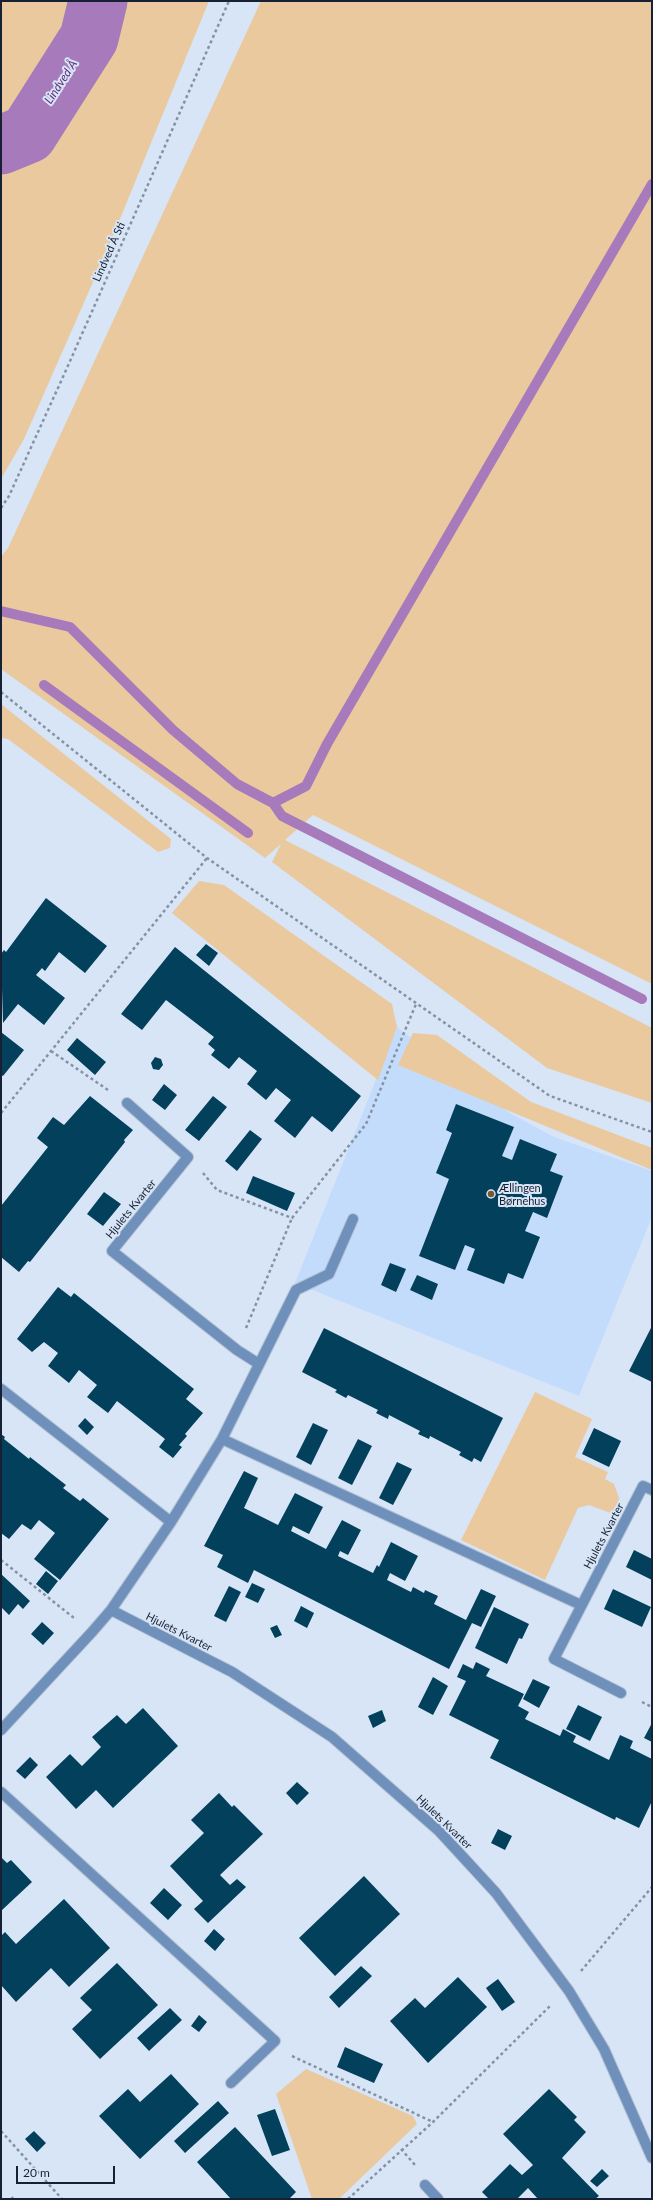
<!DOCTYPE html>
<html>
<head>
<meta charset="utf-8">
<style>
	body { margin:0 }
	#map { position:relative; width:653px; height:2200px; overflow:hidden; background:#d7e5f7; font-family:Lato,sans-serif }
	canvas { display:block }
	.frame { position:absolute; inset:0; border:2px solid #162233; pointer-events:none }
	.scale { position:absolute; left:16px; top:2166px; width:99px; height:18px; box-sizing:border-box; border:2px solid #162233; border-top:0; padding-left:5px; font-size:12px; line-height:14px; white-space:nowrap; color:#162233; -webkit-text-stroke:3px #d7e5f7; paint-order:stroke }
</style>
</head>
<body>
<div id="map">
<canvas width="653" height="2200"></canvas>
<div class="frame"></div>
<div class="scale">20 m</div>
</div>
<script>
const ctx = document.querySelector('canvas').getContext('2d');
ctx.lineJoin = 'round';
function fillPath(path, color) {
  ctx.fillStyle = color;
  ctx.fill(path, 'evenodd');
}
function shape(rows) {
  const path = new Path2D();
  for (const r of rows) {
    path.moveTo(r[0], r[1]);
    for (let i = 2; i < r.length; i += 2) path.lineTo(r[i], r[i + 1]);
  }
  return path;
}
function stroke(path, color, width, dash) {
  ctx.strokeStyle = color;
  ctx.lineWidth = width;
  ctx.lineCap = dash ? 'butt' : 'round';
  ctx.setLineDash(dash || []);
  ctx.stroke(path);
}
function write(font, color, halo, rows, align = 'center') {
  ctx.font = font + ' Lato,sans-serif';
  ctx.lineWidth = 4;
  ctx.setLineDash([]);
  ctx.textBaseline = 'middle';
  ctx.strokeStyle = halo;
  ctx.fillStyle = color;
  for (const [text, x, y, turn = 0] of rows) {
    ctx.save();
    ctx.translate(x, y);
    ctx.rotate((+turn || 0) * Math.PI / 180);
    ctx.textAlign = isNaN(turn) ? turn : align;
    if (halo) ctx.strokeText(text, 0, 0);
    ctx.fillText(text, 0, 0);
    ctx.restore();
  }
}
fillPath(shape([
	[397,1027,508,1112,554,1137,652,1171,652,1217,579,1396,295,1283]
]), '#c4dcfb');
fillPath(shape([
	[1,1,209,1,111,241,24,439,1,479],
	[261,1,652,1,652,984,313,815,285,840,652,1028,652,1103,547,1068,272,862,281,844,265,858,1,669,1,557,8,548],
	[1,704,171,839,170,848,158,852,8,739,1,738],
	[199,881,224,885,392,1004,397,1027,378,1080,172,913],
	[413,1033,437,1035,531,1102,652,1148,652,1170,398,1065],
	[535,1392,592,1419,575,1457,608,1472,605,1479,614,1484,619,1498,616,1515,589,1505,578,1508,545,1580,461,1540],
	[306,2069,413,2116,417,2124,339,2199,312,2199,276,2094]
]), '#e9c99d');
stroke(shape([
	[1,611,70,627,173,730,237,784,273,803,306,786,327,744,652,184],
	[44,685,248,833],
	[273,803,282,816,642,999]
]), '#a77abb', 10);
stroke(shape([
	[1,145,28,134,89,38,98,1]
]), '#a77abb', 59);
fillPath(shape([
	[46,898,107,946,85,973,59,952,45,971,42,968,36,975,65,998,44,1025,18,1004,3,1023,1,954,4,950,6,952],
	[206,944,218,953,209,966,196,955],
	[175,947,361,1096,332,1132,312,1116,295,1138,274,1121,291,1100,276,1088,266,1100,247,1084,257,1071,239,1057,229,1069,211,1055,215,1050,208,1044,214,1037,166,1000,142,1030,121,1014],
	[1,1032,24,1050,3,1076,1,1075],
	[77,1038,106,1062,95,1075,67,1050],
	[155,1057,161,1059,163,1065,159,1070,153,1069,151,1063],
	[164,1084,177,1095,165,1110,152,1100],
	[90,1096,133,1130,124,1140,125,1142,30,1262,28,1261,19,1272,1,1257,1,1206,48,1147,37,1138,53,1117,64,1125],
	[213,1096,227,1107,199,1141,185,1130],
	[456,1104,514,1127,502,1156,512,1160,520,1139,557,1154,550,1171,563,1176,547,1218,533,1212,525,1231,540,1237,523,1279,508,1273,504,1284,467,1270,475,1249,465,1245,455,1270,419,1256,449,1179,436,1173,452,1133,446,1130],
	[250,1130,262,1139,237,1171,225,1161],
	[253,1176,295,1193,287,1211,246,1193],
	[104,1192,121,1204,103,1226,87,1214],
	[390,1263,406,1269,396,1292,381,1285],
	[417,1275,438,1284,432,1300,410,1290],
	[58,1287,71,1297,74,1293,194,1389,186,1399,203,1413,185,1434,187,1436,179,1445,182,1447,173,1458,159,1447,165,1439,117,1401,108,1413,87,1397,97,1385,79,1370,69,1383,48,1366,58,1353,44,1342,32,1352,17,1339],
	[652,1326,652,1382,629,1371],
	[324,1328,503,1418,481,1462,474,1458,472,1462,459,1455,461,1452,430,1436,429,1439,418,1434,420,1431,389,1415,388,1419,376,1413,378,1410,348,1395,346,1398,335,1392,337,1390,302,1372],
	[85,1418,94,1427,87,1435,78,1426],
	[313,1423,328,1430,311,1465,296,1457],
	[594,1428,621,1441,609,1467,582,1454],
	[1,1434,5,1437,4,1439,29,1459,30,1457,66,1485,63,1488,80,1501,83,1498,109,1519,60,1580,34,1559,55,1533,39,1520,31,1530,22,1524,9,1539,1,1533],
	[358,1439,372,1446,352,1485,338,1478],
	[397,1462,412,1469,393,1505,379,1498],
	[244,1471,258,1478,244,1508,278,1525,295,1493,323,1507,309,1534,293,1526,291,1531,326,1549,342,1520,361,1530,348,1555,340,1551,338,1556,373,1573,377,1565,379,1567,391,1542,418,1556,405,1581,390,1573,387,1580,411,1592,413,1587,424,1593,425,1590,438,1596,434,1604,466,1620,481,1589,496,1596,481,1627,472,1623,449,1669,254,1570,248,1583,217,1567,223,1555,204,1546],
	[634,1550,652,1559,652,1580,626,1567],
	[46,1571,58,1581,48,1594,36,1584],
	[1,1574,30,1601,23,1609,18,1604,9,1615,1,1607],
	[252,1583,265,1589,258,1603,245,1597],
	[229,1586,241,1592,226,1622,214,1616],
	[613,1589,651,1607,642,1627,604,1609],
	[301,1606,314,1613,307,1628,294,1621],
	[494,1607,529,1624,522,1639,519,1638,507,1664,475,1648],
	[42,1622,54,1633,43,1645,31,1634],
	[277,1625,282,1635,275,1638,270,1628],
	[476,1662,490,1669,486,1676,524,1694,518,1706,529,1712,525,1719,560,1736,563,1729,576,1736,573,1742,609,1760,620,1735,633,1741,630,1748,652,1759,652,1801,639,1828,616,1817,615,1820,490,1758,499,1740,449,1715,466,1681,457,1677,463,1664,473,1669],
	[433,1677,448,1686,433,1715,418,1707],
	[533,1679,550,1687,539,1708,523,1699],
	[578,1705,602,1717,590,1741,566,1729],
	[143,1708,178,1746,113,1808,96,1790,76,1809,46,1777,70,1754,82,1766,101,1747,92,1737,117,1715,126,1724],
	[382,1710,386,1721,373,1728,368,1716],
	[652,1723,652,1742,644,1738],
	[30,1757,38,1765,25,1779,16,1771],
	[297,1782,309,1793,297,1805,286,1793],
	[219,1793,232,1807,234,1805,263,1834,220,1875,230,1885,237,1879,246,1887,208,1923,194,1909,203,1901,170,1866,204,1833,191,1820],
	[498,1829,512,1836,505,1850,491,1843],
	[1,1857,7,1863,11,1860,32,1882,1,1911],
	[364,1876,400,1914,335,1976,299,1938],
	[164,1888,182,1905,168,1920,150,1903],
	[64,1899,110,1948,69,1987,51,1968,16,2002,1,1985,1,1936,5,1932,16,1944],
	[214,1929,225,1939,215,1951,204,1941],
	[117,1963,158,2005,100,2059,72,2029,92,2010,80,1998],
	[361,1966,372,1976,339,2008,329,1997],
	[458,1977,487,2007,428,2063,390,2021,415,1998,425,2008],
	[498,1979,515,2002,502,2011,486,1988],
	[170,2008,182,2020,149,2051,137,2038],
	[199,2015,207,2022,199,2032,191,2026],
	[345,2047,383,2064,374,2083,337,2067],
	[171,2074,199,2104,140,2159,99,2116,128,2089,140,2102],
	[549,2089,577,2117,574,2120,586,2132,562,2158,599,2196,595,2199,538,2199,528,2188,517,2199,489,2199,482,2192,510,2164,522,2175,533,2165,503,2134],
	[218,2101,229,2113,185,2153,174,2141],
	[275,2109,290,2150,272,2156,257,2115],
	[235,2127,296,2192,289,2199,231,2199,197,2162],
	[34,2131,46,2143,37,2152,25,2139],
	[602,2169,609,2176,597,2187,590,2181]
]), '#02405b');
const minor = shape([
	[127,1103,188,1157,112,1251,237,1350,259,1364],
	[1,1389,171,1522],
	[222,1439,581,1605],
	[111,1610,232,1672,332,1737,439,1831,496,1893,569,1991,604,2049,652,2158],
	[621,1693,554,1659,643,1486,652,1490],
	[1,1730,92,1632,111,1610,171,1522,222,1439,296,1290,329,1274,353,1219],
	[1,1792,275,2041,231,2083],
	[425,2185,438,2199]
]);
stroke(minor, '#b4c2d4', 12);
stroke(shape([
	[1,508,9,496,67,368,229,1],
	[1,692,207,858,550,1096,652,1132],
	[51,1051,108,1090],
	[1,1113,207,858],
	[203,1173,217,1190,292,1218,366,1124,416,1004],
	[246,1328,292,1218],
	[1,1560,74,1618],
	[642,1702,652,1707],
	[581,1971,652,1887],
	[292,2056,433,2122],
	[1,2131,62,2199],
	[401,2149,415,2165],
	[11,2199,14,2197],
	[348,2199,433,2122,551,2005]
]), '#8592a4', 2.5, [3, 3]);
stroke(minor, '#6f90bb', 10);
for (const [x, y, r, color] of [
	[491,1194,4,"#77592d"]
]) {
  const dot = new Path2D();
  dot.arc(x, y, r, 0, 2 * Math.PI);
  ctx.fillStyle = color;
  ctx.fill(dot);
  stroke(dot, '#d7e5f7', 1.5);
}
write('11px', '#162233', '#d7e5f7', [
	["Lindved Å Sti",109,252,-66],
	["Hjulets Kvarter",131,1209,-51],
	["Hjulets Kvarter",604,1536,-62],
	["Hjulets Kvarter",179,1632,27],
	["Hjulets Kvarter",444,1822,44]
]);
write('11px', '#162233', '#d7e5f7', [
	["Ællingen",499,1188],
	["Børnehus",499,1201]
], 'left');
write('italic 12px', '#642b7a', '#d7e5f7', [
	["Lindved Å",61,82,-57]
]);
</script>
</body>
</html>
